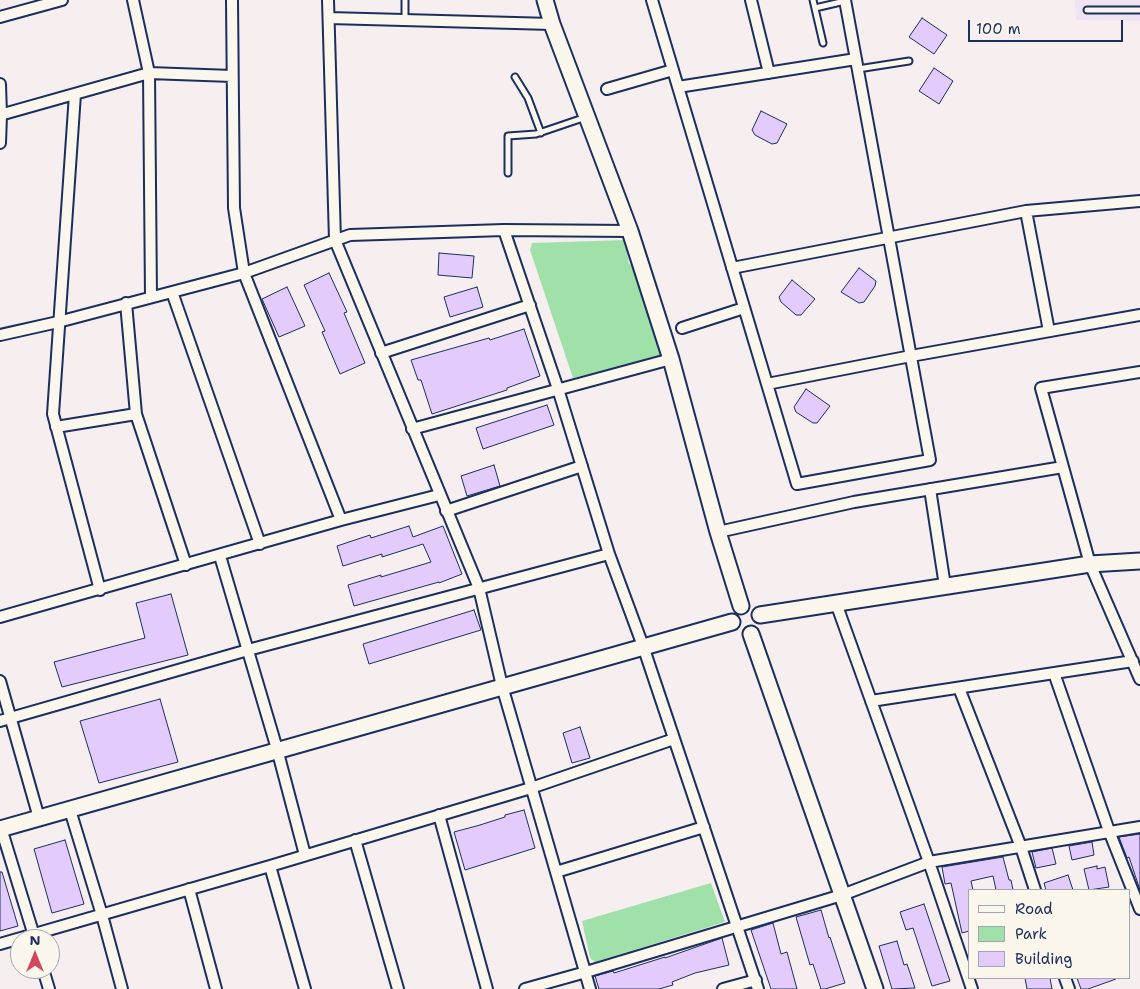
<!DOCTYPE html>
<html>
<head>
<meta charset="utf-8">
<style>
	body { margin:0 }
	#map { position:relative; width:1140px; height:989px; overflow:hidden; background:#f6eeef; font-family:"Shantell Sans",sans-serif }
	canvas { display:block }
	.legend { position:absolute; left:968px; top:889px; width:162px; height:90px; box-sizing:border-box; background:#fbf7ec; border:1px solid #a1a7b3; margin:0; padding:6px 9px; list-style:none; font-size:15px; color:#1b2f5e }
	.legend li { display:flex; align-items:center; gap:10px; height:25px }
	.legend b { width:25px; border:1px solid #a1a7b3 }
	.north { position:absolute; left:10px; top:929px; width:50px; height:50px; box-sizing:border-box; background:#fbf7ec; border:1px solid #a1a7b3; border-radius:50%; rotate:0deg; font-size:14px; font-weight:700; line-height:20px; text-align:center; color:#1b2f5e }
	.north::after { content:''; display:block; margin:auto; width:18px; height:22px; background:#d1495b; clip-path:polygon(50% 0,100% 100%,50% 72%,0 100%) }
	.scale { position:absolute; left:968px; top:20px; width:155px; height:22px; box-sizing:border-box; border:2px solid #1b2f5e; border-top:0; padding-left:6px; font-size:15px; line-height:18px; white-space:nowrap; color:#1b2f5e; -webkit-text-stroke:4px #fbf7ec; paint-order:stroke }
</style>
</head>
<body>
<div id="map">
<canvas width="1140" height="989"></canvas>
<ul class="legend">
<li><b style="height:6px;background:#fbf7ec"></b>Road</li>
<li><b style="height:14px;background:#a0e1aa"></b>Park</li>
<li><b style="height:14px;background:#e3ccfc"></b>Building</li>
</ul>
<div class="north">N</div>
<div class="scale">100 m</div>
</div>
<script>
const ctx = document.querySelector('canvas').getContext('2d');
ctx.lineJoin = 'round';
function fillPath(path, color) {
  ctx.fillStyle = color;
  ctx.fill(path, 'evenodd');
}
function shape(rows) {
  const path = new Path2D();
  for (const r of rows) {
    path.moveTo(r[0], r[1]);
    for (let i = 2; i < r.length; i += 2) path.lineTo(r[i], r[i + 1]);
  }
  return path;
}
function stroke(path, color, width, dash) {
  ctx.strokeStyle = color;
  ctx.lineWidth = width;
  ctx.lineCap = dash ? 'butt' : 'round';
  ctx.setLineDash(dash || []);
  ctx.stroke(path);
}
fillPath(shape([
	[1075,0,1140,0,1140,21,1076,20]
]), '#f0e4f3');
fillPath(shape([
	[625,240,629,264,637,267,662,355,573,378,530,250,532,243],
	[711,883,725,922,595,962,590,958,582,921]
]), '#a0e1aa');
const building = shape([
	[922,18,947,35,934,54,909,37,922,18],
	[934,68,953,81,939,104,919,91,934,68],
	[761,111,787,124,777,143,772,144,755,135,752,130,761,111],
	[439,253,474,256,472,278,438,275,439,253],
	[859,268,876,281,875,286,864,302,859,303,841,292,859,268],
	[329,273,347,312,344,313,365,363,340,374,322,332,325,331,304,285,329,273],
	[792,280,815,299,801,315,796,315,781,302,779,297,792,280],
	[287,287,305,326,279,337,262,299,287,287],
	[477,287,483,307,450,317,444,297,477,287],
	[524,329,540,376,507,388,507,390,432,414,421,380,418,380,411,360,489,338,490,340,524,329],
	[806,389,830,406,817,423,813,423,796,412,794,407,806,389],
	[547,405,554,425,483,449,476,428,547,405],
	[494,465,500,486,467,496,461,476,494,465],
	[409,526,413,537,443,526,462,574,439,583,439,582,354,606,348,585,381,575,381,577,431,562,423,544,382,557,382,554,343,566,337,546,370,535,371,538,409,526],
	[171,594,188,655,62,687,54,662,145,638,136,603,171,594],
	[474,610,481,630,369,664,363,644,474,610],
	[160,699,178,762,99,783,80,721,160,699],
	[580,727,590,758,572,763,563,733,580,727],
	[524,810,535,848,465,870,454,832,480,825,505,817,505,815,524,810],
	[1140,834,1140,890,1129,857,1127,858,1119,837,1140,834],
	[65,840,84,904,52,913,34,849,65,840],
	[1092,842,1094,855,1072,860,1069,846,1092,842],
	[1052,848,1056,864,1036,868,1032,852,1052,848],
	[1003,857,1009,880,1011,880,1013,890,996,890,993,876,971,881,973,890,969,890,969,931,962,933,951,883,945,884,942,867,1003,857],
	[1097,866,1097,869,1105,867,1109,887,1089,890,1084,869,1097,866],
	[0,872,2,872,18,926,0,931,0,872],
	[1068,875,1073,890,1046,890,1044,883,1068,875],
	[924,904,950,981,932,986,913,928,906,930,900,912,924,904],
	[821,910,829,938,830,937,845,983,825,989,821,989,813,964,810,965,796,917,821,910],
	[773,923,781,954,787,952,797,989,771,989,751,930,773,923],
	[722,938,729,965,695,973,672,982,673,985,659,989,599,989,595,976,613,971,614,973,665,957,665,958,722,938],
	[897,941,904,965,907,964,915,988,892,989,879,946,897,941],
	[1025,978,1050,978,1052,989,1027,989,1025,978],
	[1077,978,1116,978,1116,979,1088,989,1081,989,1077,978]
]);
fillPath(building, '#e3ccfc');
stroke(building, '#1b2f5e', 1);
const lane = shape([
	[405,0,405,20],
	[813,0,823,43],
	[815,8,845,1],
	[1087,10,1140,10],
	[858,69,909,61],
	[515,77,528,98,541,133],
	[508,173,508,136,536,134,586,117]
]);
const street = shape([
	[133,0,149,73,151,297],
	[232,0,234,208,244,273,341,520],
	[328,0,335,240,479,588,502,686,590,989],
	[652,0,797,484,930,460,845,0],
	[751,0,769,73],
	[0,17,62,0],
	[329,18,552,24],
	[0,84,1,115,0,143],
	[678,87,856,59],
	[607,89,673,70],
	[75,94,53,414,100,590],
	[0,115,149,73,232,76],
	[1026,211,1049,331],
	[504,230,558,389,609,554,643,646,758,989],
	[732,268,1026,211,1140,201],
	[172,292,260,544],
	[126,303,136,414,186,565],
	[682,328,744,308],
	[0,335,58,322,244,273,350,235,504,230,630,231],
	[381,353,530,305],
	[1140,372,1041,388,1090,564,1140,679],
	[767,384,911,356,1140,315],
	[56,427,136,414],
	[412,429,671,359],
	[930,489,945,586],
	[446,511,582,466],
	[718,532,854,502,1063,467],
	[220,556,277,749,305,855],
	[836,603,929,862,972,989],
	[0,617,341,520,439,495],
	[1054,673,1109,831,1140,909],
	[0,681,39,818],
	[959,688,1021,847,1035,890],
	[871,701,1133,661],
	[0,721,248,650,609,554],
	[70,810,102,915,122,989],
	[439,815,487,989],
	[1,828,35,939],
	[355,840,398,989],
	[270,866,305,989],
	[556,872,704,827],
	[189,889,216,989],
	[0,944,270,866,531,788,674,739],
	[43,969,49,989],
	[1065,978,1069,989],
	[525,989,586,972,842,895,929,862,1140,827],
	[723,989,756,980]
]);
const secondary = shape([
	[545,0,552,24,630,231,671,359,718,532,741,606],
	[760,615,1090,564,1140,561],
	[751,634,875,989],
	[0,829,732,622]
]);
stroke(lane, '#1b2f5e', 9);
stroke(street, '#1b2f5e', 14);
stroke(secondary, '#1b2f5e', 19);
stroke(lane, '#fbf7ec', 5);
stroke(street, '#fbf7ec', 10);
stroke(secondary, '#fbf7ec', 15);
</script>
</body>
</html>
